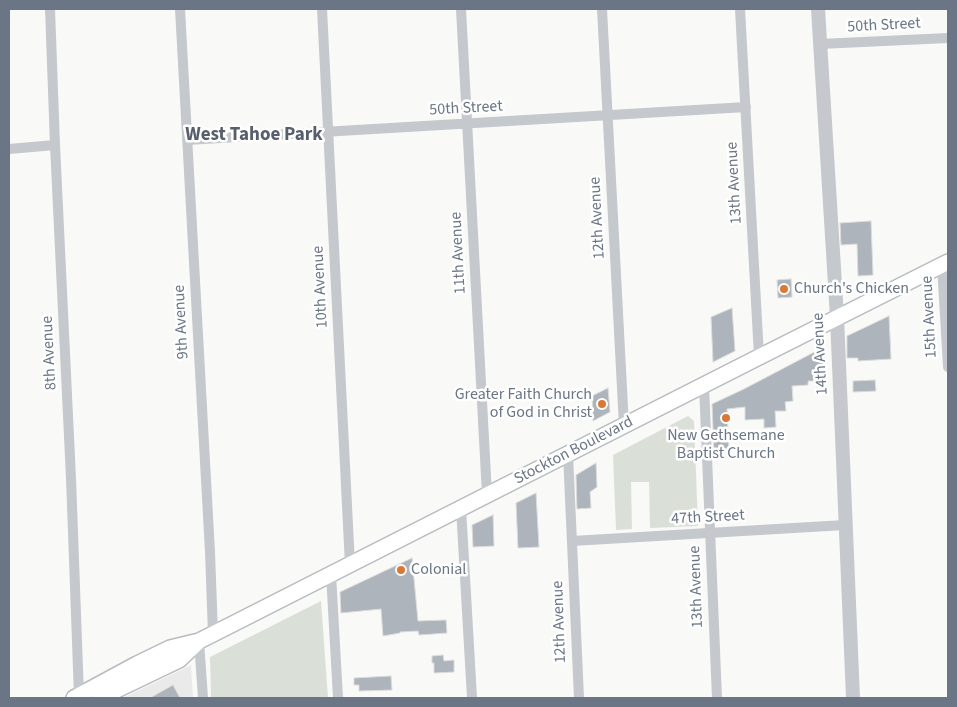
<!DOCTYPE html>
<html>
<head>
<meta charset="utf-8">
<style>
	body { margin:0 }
	#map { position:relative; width:957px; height:707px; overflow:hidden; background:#f9f9f7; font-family:"Source Sans 3",sans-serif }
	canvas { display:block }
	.frame { position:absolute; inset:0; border:10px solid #6a7586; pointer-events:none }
</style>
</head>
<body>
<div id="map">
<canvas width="957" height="707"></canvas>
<div class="frame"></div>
</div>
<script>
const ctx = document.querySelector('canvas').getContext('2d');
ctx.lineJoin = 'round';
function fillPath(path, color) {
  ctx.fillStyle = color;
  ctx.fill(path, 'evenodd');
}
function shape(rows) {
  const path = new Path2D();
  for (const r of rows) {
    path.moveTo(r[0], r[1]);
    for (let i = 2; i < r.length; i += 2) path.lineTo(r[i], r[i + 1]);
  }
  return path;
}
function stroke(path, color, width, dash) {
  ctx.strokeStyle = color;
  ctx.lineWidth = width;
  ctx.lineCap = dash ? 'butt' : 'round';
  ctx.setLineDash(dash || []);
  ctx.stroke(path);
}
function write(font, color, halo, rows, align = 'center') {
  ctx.font = font + ' "Source Sans 3",sans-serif';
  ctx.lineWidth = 5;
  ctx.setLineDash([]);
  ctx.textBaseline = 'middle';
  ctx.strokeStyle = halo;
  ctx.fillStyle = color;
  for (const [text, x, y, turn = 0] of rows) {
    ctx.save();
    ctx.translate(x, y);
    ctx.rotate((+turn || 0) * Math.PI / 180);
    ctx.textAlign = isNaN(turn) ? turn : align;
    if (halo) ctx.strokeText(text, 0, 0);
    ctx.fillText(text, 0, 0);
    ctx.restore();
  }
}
fillPath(shape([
	[191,665,193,698,123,698]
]), '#eaeaea');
fillPath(shape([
	[688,416,694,421,698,526,650,528,649,482,631,482,632,529,616,530,613,455],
	[321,601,328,698,211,698,210,657]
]), '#dae0d8');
const building = shape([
	[871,221,873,275,858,276,857,244,841,245,840,223,871,221],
	[791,279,792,297,778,298,777,280,791,279],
	[732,308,735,351,713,362,711,317,732,308],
	[889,316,891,359,858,361,858,358,847,358,847,336,889,316],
	[824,347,826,381,808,381,808,385,792,386,793,401,785,402,786,411,775,411,776,427,764,428,764,419,745,420,745,407,727,409,729,451,714,452,712,404,744,389,824,347],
	[875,380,876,391,853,392,853,381,875,380],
	[608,388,610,412,593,421,592,396,608,388],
	[596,463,597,487,590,492,591,508,577,509,576,475,596,463],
	[536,493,539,547,518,548,516,503,536,493],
	[493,515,494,546,473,547,472,525,493,515],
	[412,558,418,621,446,620,447,633,419,635,418,631,400,632,400,633,383,636,381,609,341,613,340,592,412,558],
	[443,655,444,661,454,660,454,672,434,673,434,663,432,663,432,656,443,655],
	[391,676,392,690,359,691,359,685,354,685,354,678,391,676],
	[173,685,180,698,150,698,173,685]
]);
fillPath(building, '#aeb4bb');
stroke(building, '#dbdbd9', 1);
const secondary = shape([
	[74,698,137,664,170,648,199,641,213,634,759,357,948,262],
	[100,698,179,660,198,642]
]);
stroke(secondary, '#b8bbc0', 18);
stroke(shape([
	[50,9,55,145,71,478,79,696],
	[180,9,210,552,213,634],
	[322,9,350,565],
	[461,9,487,495],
	[602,9,624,426],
	[740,9,759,357],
	[820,44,948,38],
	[187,140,746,107],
	[9,149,55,145],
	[942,265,948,367],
	[704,385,717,698],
	[568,454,579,698],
	[461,508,472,698],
	[572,541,845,525],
	[331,574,338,698],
	[199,641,203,698]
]), '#c5c8cc', 10);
stroke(shape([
	[818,9,837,317,853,698]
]), '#c5c8cc', 14);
stroke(secondary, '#fff', 15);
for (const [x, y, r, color] of [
	[784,289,5,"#da7936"],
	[602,404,5,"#da7936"],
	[726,418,5,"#da7936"],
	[401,570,5,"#da7936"]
]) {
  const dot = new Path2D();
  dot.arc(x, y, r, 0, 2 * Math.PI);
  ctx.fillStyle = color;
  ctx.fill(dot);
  stroke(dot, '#fff', 2);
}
write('16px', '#6a7586', '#fff', [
	["50th Street",884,26,-3],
	["50th Street",466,109,-3],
	["13th Avenue",735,183,-93],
	["12th Avenue",598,218,-93],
	["11th Avenue",459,253,-93],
	["10th Avenue",321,287,-93],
	["15th Avenue",930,317,-93],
	["9th Avenue",182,322,-93],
	["8th Avenue",50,353,-93],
	["14th Avenue",821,354,-93],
	["Stockton Boulevard",574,451,-27],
	["47th Street",708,518,-3],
	["13th Avenue",697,587,-92],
	["12th Avenue",560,622,-92]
]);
write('16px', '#6a7586', '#fff', [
	["Church's Chicken",794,289],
	["Greater Faith Church",592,395,"right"],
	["of God in Christ",592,413,"right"],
	["New Gethsemane",726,436,"center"],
	["Baptist Church",726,454,"center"],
	["Colonial",411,570]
], 'left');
write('bold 19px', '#585f6c', '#fff', [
	["West Tahoe Park",254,136]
]);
</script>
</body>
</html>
